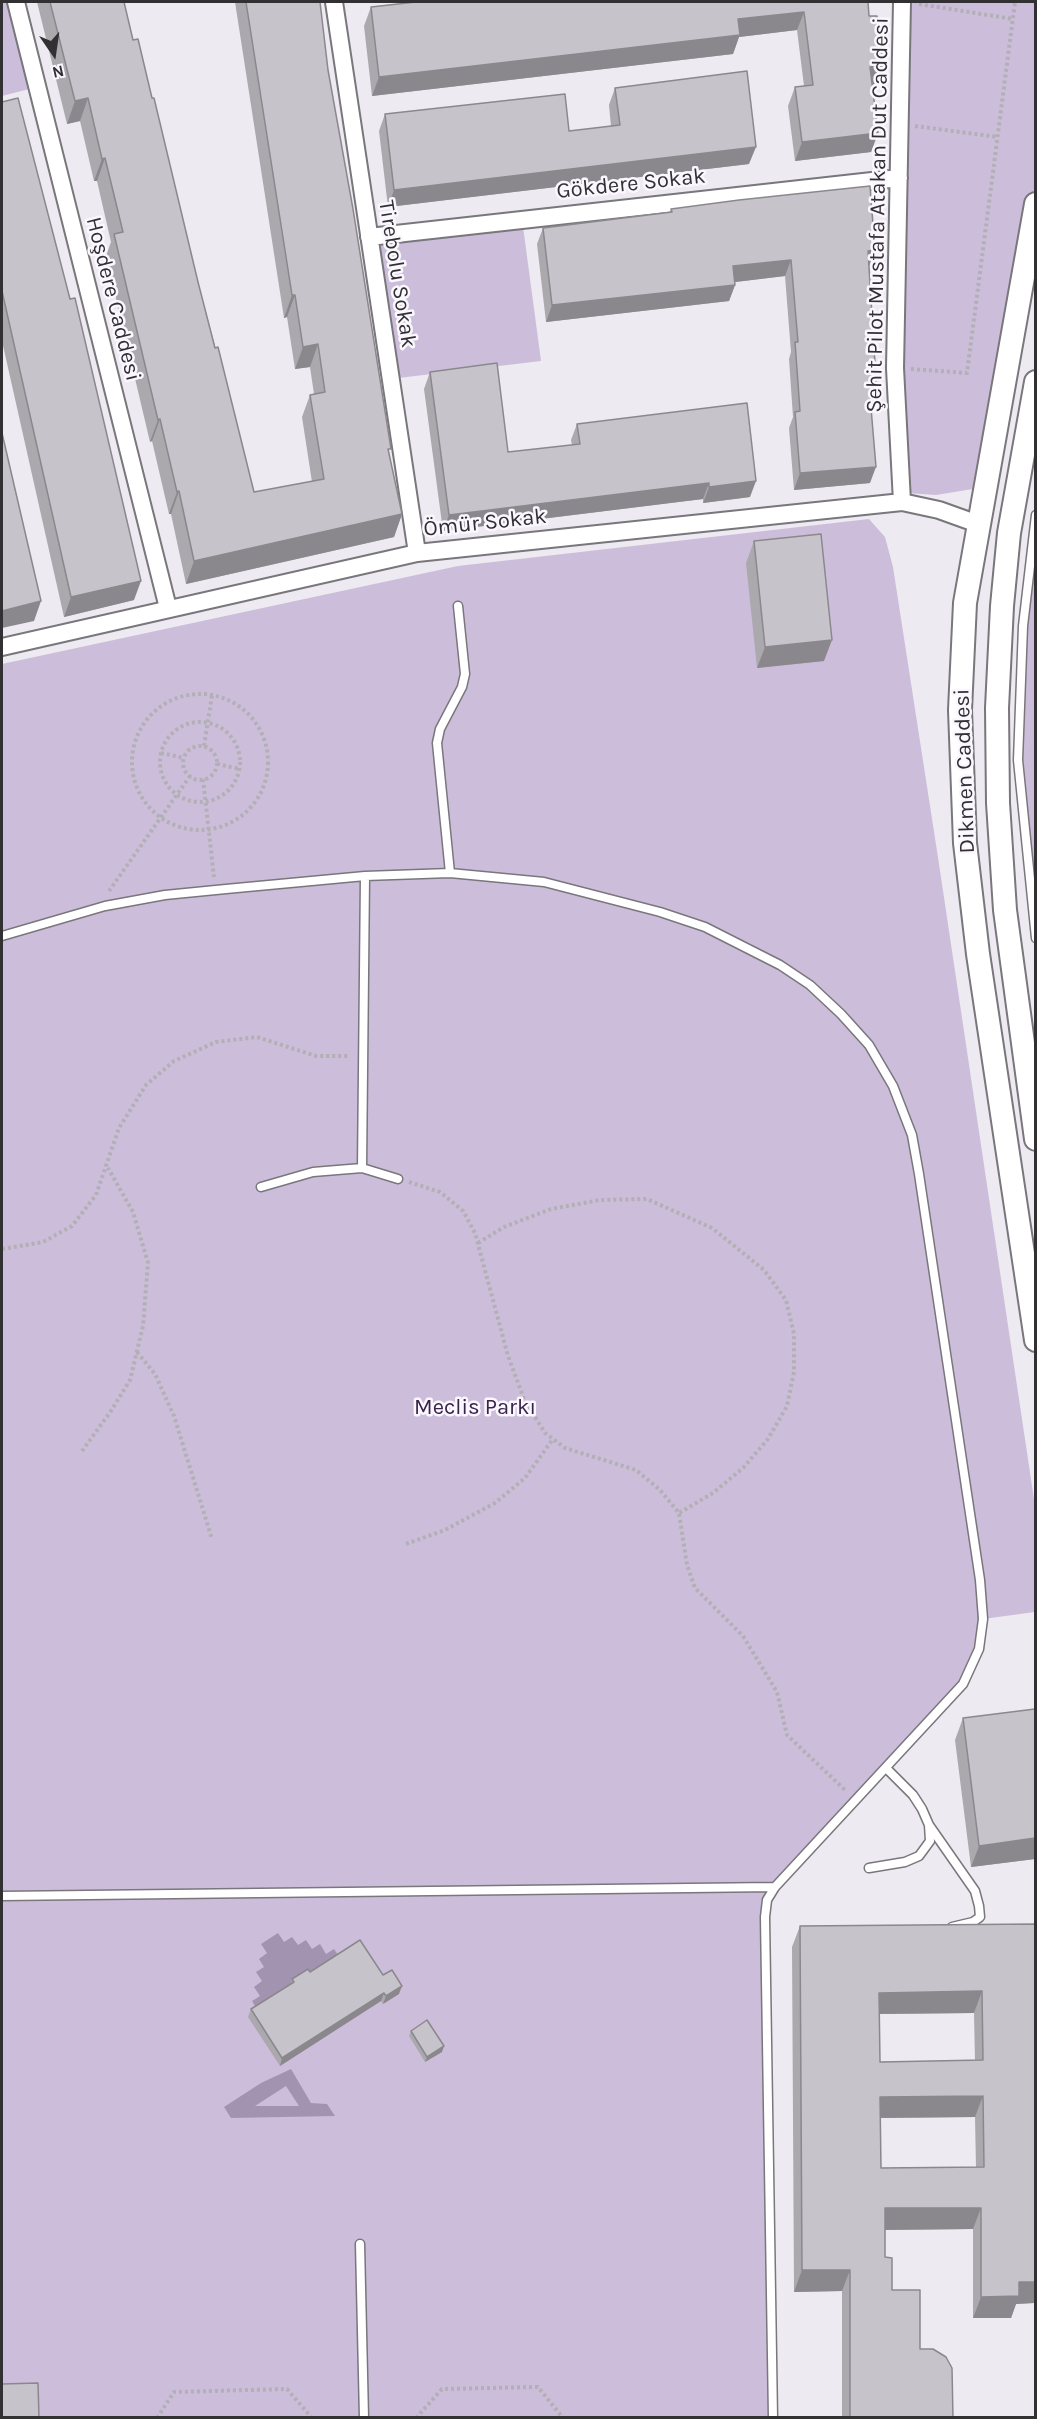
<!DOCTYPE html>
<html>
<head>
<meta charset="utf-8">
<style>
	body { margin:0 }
	#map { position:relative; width:1037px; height:2419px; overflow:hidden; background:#edeaf1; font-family:Karla,sans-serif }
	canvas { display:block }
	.frame { position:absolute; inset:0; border:3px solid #323033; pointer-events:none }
	.north { position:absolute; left:24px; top:24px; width:60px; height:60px; -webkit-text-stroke:4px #fbf7fe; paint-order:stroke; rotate:167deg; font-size:16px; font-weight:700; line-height:24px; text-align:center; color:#323033 }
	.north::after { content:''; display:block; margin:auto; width:21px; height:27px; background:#323033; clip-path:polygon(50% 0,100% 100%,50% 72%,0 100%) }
</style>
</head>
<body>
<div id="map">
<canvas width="1037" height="2419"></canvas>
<div class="frame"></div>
<div class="north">N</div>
</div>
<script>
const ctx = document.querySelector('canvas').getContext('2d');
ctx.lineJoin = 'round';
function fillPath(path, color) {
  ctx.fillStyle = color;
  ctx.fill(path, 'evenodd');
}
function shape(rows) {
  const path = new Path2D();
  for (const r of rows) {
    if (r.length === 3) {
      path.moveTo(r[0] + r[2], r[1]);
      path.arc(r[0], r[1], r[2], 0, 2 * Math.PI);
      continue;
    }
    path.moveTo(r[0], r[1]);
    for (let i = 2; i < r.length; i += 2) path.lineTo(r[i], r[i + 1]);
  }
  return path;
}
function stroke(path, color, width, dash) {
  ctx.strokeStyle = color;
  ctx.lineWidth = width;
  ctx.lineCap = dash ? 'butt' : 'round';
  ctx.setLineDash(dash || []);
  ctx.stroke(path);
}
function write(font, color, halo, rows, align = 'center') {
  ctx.font = font + ' Karla,sans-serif';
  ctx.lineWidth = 5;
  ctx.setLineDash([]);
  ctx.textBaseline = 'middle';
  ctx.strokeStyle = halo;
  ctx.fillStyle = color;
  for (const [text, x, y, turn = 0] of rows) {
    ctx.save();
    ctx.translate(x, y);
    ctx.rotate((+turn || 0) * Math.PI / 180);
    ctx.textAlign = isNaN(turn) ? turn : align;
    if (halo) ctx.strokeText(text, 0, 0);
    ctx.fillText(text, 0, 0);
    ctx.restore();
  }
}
fillPath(shape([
	[2,2,16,2,37,87,2,96],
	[909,2,1035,2,1035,190,979,488,936,495,906,493,901,370],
	[522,219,541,361,390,379,369,237],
	[1035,515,1036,937,1018,760,1023,626],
	[869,519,885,537,893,567,939,864,1035,1506,1035,1612,983,1619,979,1649,963,1684,767,1900,773,2417,2,2417,2,664,458,566]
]), '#ccbedb');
fillPath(shape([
	[278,1933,284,1942,292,1937,298,1945,306,1940,312,1949,320,1944,326,1954,334,1949,340,1958,294,1984,258,2011,252,2001,260,1996,254,1987,262,1981,256,1972,264,1967,259,1959,267,1953,261,1944],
	[291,2069,311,2103,327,2104,335,2116,231,2118,224,2107,261,2083],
	[286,2086,299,2106,255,2106]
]), '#a294b1');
const service = shape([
	[1036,515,1023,626,1018,760,1036,938],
	[450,873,437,743,440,729,462,687,465,674,458,606],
	[2,936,105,906,165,895,226,889,365,876,450,873,544,882,660,912,705,927,780,965,810,985,841,1014,869,1045,893,1086,912,1135,919,1174,980,1580,983,1619,979,1649,963,1684,775,1887,767,1900,765,1917,773,2418],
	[362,1168,398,1179],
	[261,1187,313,1172,362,1168,365,876],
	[929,1825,975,1891,979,1906,980,1917,973,1922,952,1927],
	[869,1868,905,1862,919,1856,930,1841,929,1825,922,1809,913,1795,886,1768],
	[2,1896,775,1887],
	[360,2244,364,2418]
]);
const minor = shape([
	[16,2,168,608],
	[334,2,417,553],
	[369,237,899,178],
	[902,502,895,368,902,2],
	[2,647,417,553,902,502,939,510,978,524]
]);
const secondary = shape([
	[1036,204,965,603,960,710,965,843,978,954,1036,1340],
	[1036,382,1009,533,1002,606,997,708,998,803,1005,910,1036,1139]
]);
stroke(service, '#79767c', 11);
stroke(minor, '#79767c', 20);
stroke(secondary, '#79767c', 26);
stroke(shape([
	[919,4,1013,19],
	[915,126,998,137],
	[911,369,967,373,1015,2],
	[200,762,68],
	[200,762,40],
	[204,746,212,695],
	[200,763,17],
	[161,753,184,758],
	[217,764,240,769],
	[203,779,214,877],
	[109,891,190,776],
	[409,1182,440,1192,463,1211,475,1233,508,1356,524,1399,545,1433,565,1448,636,1470,660,1490,679,1513,687,1565,695,1588,743,1636,777,1692,787,1735,846,1791],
	[478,1243,504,1227,551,1209,600,1200,647,1199,712,1228,764,1270,786,1300,794,1334,794,1372,787,1406,768,1439,743,1468,713,1493,679,1513],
	[2,1249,43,1242,72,1226,96,1195,119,1128,146,1085,174,1061,216,1042,257,1037,316,1056,349,1056],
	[137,1352,155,1374,174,1416,212,1539],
	[82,1451,111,1411,130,1380,143,1326,148,1263,133,1212,108,1168],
	[406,1544,445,1530,495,1503,525,1478,553,1439],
	[157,2418,174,2392,287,2389,312,2418],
	[416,2418,442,2389,538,2387,563,2418]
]), '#b2afb5', 4, [3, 3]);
stroke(service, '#fff', 8);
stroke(minor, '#fff', 16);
stroke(secondary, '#fff', 22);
fillPath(shape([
	[37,2,124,2,133,40,152,98,198,282,254,492,312,482,302,417,310,395,314,394,310,367,295,369,287,317,284,318,235,2,320,2,328,70,389,454,402,514,394,537,186,584,171,514,169,514,152,441,150,442,106,256,111,242,97,181,94,181,80,121,67,124],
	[868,2,869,16,883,65,876,84,872,85,878,133,871,152,795,161,788,106,795,87,804,86,797,30,739,37,733,54,372,96,364,26,371,7],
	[615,88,749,164,388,207,379,131,385,114,569,131,611,126,609,105],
	[2,102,134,600,64,617,2,341],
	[671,209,875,250,869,265,872,410,870,483,794,490,789,428,793,417,789,359,791,352,785,276,735,282,735,285,729,301,546,322,537,244,543,228,670,212],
	[430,372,508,452,572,445,571,440,577,424,750,497,703,503,703,499,443,531,424,389],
	[754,541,824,661,757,668,746,563],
	[1035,1709,1035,1859,971,1867,955,1740,963,1718],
	[1035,1924,1034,2303,1016,2304,1011,2318,973,2318,973,2229,885,2230,885,2257,892,2290,953,2418,842,2418,842,2291,794,2292,792,1947,800,1926],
	[974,2013,975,2061,880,2062,880,2014],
	[975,2117,976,2167,881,2168,881,2118],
	[310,1972,383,1975,399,1994,383,2004,381,2001,280,2066,248,2017,251,2009,290,1985,292,1979],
	[411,2031,442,2052,425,2062,409,2036]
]), '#aba8ae');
fillPath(shape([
	[804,12,797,30,739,37,733,54,372,96,379,77,738,19],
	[883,65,876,84,863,86,870,67],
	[88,98,80,121,67,124,75,101],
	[878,133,871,152,795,161,802,142],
	[756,147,749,164,388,207,394,190],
	[105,158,97,181,94,181,102,159],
	[875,250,869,266,868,251],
	[791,260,785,276,727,283,733,266],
	[735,285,729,301,546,322,552,305],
	[292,295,295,295,287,317,284,318],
	[318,344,310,367,295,369,303,347],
	[877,395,871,411,870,396],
	[160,419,152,441,150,442,158,420],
	[876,467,870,483,794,490,800,473],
	[756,481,750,497,703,503,709,487],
	[709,483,703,499,443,531,449,515],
	[179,491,171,514,169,514,177,492],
	[402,514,394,537,186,584,194,561],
	[141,581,134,600,64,617,71,597],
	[41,601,34,621,2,628,2,611],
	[832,640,824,661,757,668,765,647],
	[1035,1838,1035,1859,971,1867,979,1846],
	[402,1986,399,1994,383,2004,386,1996],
	[982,1991,974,2013,872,2014,879,1993],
	[384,1993,381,2001,280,2066,282,2058],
	[444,2046,442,2052,425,2062,427,2057],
	[983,2096,975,2117,873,2118,880,2097],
	[885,2208,981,2208,973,2229,877,2230],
	[802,2270,850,2270,842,2291,794,2292],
	[1019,2282,1035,2282,1035,2299,1034,2303,1016,2304,1011,2318,973,2318,981,2297]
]), '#8b888d');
const building = shape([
	[50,2,124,2,133,40,138,39,152,98,154,98,198,282,215,348,218,347,254,492,324,479,310,395,325,392,318,344,303,347,295,295,292,295,246,2,320,2,328,70,353,209,391,449,388,449,402,514,194,561,179,491,177,492,160,419,158,420,114,234,123,232,105,158,102,159,88,98,75,101,50,2],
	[416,2,868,2,869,16,877,16,883,65,870,67,878,133,802,142,795,87,813,85,804,12,738,19,740,35,379,77,371,7,416,2],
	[747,71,756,147,394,190,385,114,565,94,569,131,620,125,615,88,747,71],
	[18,98,70,299,75,298,141,581,71,597,2,291,2,102,18,98],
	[870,186,875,250,868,251,877,395,870,396,876,467,800,473,795,412,800,411,795,342,798,342,791,260,733,266,735,285,552,305,543,228,672,212,671,209,739,200,870,186],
	[497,363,508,452,580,444,577,424,747,403,756,481,709,487,709,483,449,515,430,372,497,363],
	[2,433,41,601,2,611,2,433],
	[821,534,832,640,765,647,754,541,821,534],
	[1035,1709,1035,1838,979,1846,963,1718,1035,1709],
	[1035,1924,1035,2282,1019,2282,1019,2296,981,2297,981,2208,885,2208,885,2257,892,2258,892,2290,920,2290,920,2349,933,2349,946,2357,952,2368,953,2418,850,2418,850,2270,802,2270,800,1926,1035,1924],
	[982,1991,983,2060,880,2062,879,1993,982,1991],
	[983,2096,984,2167,881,2168,880,2097,983,2096],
	[360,1940,383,1975,392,1970,402,1986,386,1996,384,1993,282,2058,251,2009,294,1982,292,1979,308,1969,310,1972,360,1940],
	[427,2020,444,2046,427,2057,411,2031,427,2020],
	[38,2383,39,2418,2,2418,2,2384,38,2383]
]);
fillPath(building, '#c7c3ca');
stroke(building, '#8b888d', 1.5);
write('22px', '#323033', '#fbf7fe', [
	["Gökdere Sokak",631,184,-6],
	["Şehit Pilot Mustafa Atakan Dut Caddesi",878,215,-89],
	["Tirebolu Sokak",397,274,81],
	["Hoşdere Caddesi",113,299,76],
	["Ömür Sokak",485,523,-6],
	["Dikmen Caddesi",965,771,-92]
]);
write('22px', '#38234b', '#fbf7fe', [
	["Meclis Parkı",475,1408]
]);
</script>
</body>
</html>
